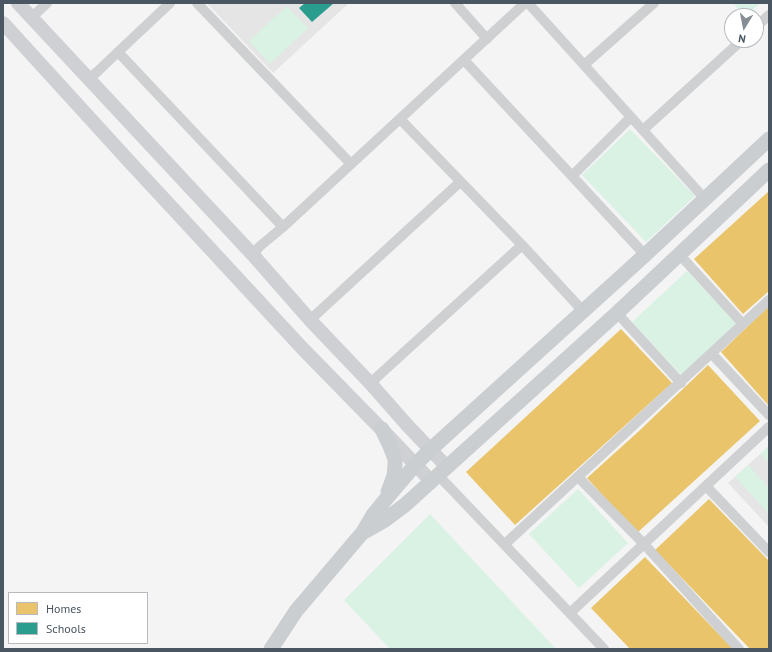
<!DOCTYPE html>
<html>
<head>
<meta charset="utf-8">
<style>
	body { margin:0 }
	#map { position:relative; width:772px; height:652px; overflow:hidden; background:#f4f4f4; font-family:"PT Sans",sans-serif }
	canvas { display:block }
	.frame { position:absolute; inset:0; border:4px solid #4a5661; pointer-events:none }
	.legend { position:absolute; left:8px; top:592px; width:140px; height:52px; box-sizing:border-box; background:#fff; border:1px solid #b7bbc0; margin:0; padding:5px 7px; list-style:none; font-size:12px; color:#4a5661 }
	.legend li { display:flex; align-items:center; gap:8px; height:20px }
	.legend b { width:20px; border:1px solid #b7bbc0 }
	.north { position:absolute; left:724px; top:8px; width:40px; height:40px; box-sizing:border-box; background:#fff; border:1px solid #b7bbc0; border-radius:50%; rotate:190deg; font-size:11px; font-weight:700; line-height:16px; text-align:center; color:#4a5661 }
	.north::after { content:''; display:block; margin:auto; width:14px; height:18px; background:#868d94; clip-path:polygon(50% 0,100% 100%,50% 72%,0 100%) }
</style>
</head>
<body>
<div id="map">
<canvas width="772" height="652"></canvas>
<div class="frame"></div>
<ul class="legend">
<li><b style="height:11px;background:#e9c46a"></b>Homes</li>
<li><b style="height:11px;background:#2a9d8f"></b>Schools</li>
</ul>
<div class="north">N</div>
</div>
<script>
const ctx = document.querySelector('canvas').getContext('2d');
ctx.lineJoin = 'round';
function fillPath(path, color) {
  ctx.fillStyle = color;
  ctx.fill(path, 'evenodd');
}
function shape(rows) {
  const path = new Path2D();
  for (const r of rows) {
    path.moveTo(r[0], r[1]);
    for (let i = 2; i < r.length; i += 2) path.lineTo(r[i], r[i + 1]);
  }
  return path;
}
function stroke(path, color, width, dash) {
  ctx.strokeStyle = color;
  ctx.lineWidth = width;
  ctx.lineCap = dash ? 'butt' : 'round';
  ctx.setLineDash(dash || []);
  ctx.stroke(path);
}
fillPath(shape([
	[207,3,349,3,273,73],
	[769,446,769,527,728,483]
]), '#e6e5e6');
fillPath(shape([
	[733,3,760,3,747,16,745,16],
	[287,6,308,28,270,64,249,41],
	[630,129,695,196,646,242,582,175],
	[687,271,737,324,681,375,632,322],
	[769,446,769,463,760,454],
	[748,465,769,488,769,514,735,477],
	[578,489,628,543,579,588,529,534],
	[430,514,556,649,557,649,390,649,344,600]
]), '#d9f2e3');
fillPath(shape([
	[769,191,769,291,743,314,694,259],
	[769,306,769,406,721,352],
	[621,329,672,383,515,525,466,472],
	[708,365,760,421,637,533,587,478,639,431],
	[709,499,769,561,769,649,750,649,655,550],
	[645,557,733,649,630,649,591,608]
]), '#e9c46a');
fillPath(shape([
	[305,3,334,3,312,22,299,8]
]), '#2a9d8f');
stroke(shape([
	[197,3,351,164],
	[455,3,487,39],
	[528,3,705,199],
	[31,18,47,3],
	[756,27,769,15],
	[118,52,283,227],
	[464,60,572,176,645,255],
	[584,65,654,3],
	[88,79,97,72,118,52,170,3],
	[400,119,522,245,583,311],
	[643,130,742,40],
	[572,176,631,117],
	[679,254,743,324],
	[253,255,259,247,283,227,525,3],
	[617,313,681,383],
	[310,320,460,182],
	[712,354,769,415],
	[371,384,377,377,522,245],
	[438,475,604,649],
	[578,477,644,544,739,649],
	[706,486,769,552],
	[505,544,769,300],
	[570,613,769,427]
]), '#ced0d2', 10);
stroke(shape([
	[18,3,253,255,310,320,371,384,407,425,447,467],
	[3,23,127,159,303,349,392,440,431,481]
]), '#ced0d4', 14);
stroke(shape([
	[382,429,390,446,395,459,395,465,394,476,388,492],
	[364,532,385,520,405,505,617,313,769,170],
	[271,649,296,611,363,532,373,515,386,499,415,465,431,449,645,255,769,139]
]), '#caced1', 15);
</script>
</body>
</html>
